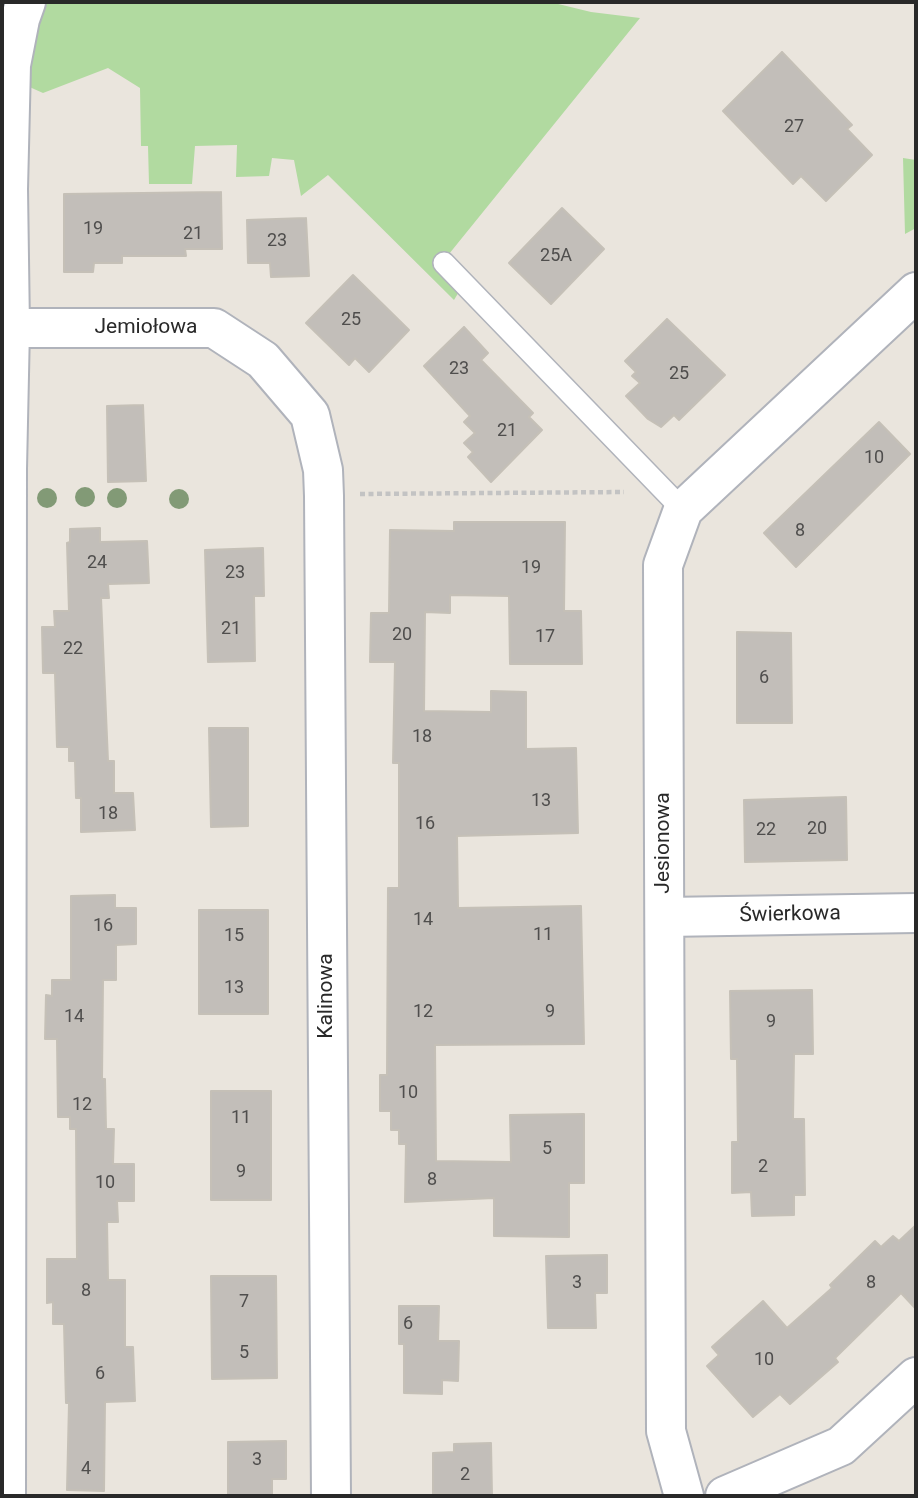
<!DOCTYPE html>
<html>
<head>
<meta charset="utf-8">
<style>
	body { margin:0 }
	#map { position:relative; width:918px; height:1498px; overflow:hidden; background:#eae5dd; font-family:Roboto,sans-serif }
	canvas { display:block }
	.frame { position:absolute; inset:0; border:4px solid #292929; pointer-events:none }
</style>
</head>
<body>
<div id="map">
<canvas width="918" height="1498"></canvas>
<div class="frame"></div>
</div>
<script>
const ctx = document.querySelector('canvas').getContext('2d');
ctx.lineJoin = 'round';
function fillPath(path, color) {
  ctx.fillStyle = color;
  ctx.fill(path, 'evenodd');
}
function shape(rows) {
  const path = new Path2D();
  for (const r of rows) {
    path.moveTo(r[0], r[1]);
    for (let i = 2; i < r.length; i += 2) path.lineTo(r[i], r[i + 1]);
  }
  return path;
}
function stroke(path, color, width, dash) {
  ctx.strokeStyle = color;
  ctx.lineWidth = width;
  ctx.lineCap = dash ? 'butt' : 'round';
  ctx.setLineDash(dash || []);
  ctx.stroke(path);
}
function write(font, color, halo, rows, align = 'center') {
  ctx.font = font + ' Roboto,sans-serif';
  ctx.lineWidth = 7;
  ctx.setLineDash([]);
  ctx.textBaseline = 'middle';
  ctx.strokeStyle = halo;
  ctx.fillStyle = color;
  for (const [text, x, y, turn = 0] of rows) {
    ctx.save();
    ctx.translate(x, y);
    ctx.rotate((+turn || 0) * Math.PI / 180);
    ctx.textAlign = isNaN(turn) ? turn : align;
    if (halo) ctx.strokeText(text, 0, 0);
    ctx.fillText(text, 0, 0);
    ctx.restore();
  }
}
fillPath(shape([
	[44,2,550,2,591,12,640,18,449,254,469,275,454,300,328,175,301,196,294,160,272,158,269,176,236,177,237,145,195,146,192,184,149,184,148,146,141,146,140,88,108,68,43,93,25,85,27,60],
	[903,158,916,160,916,228,905,234]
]), '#b1daa0');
const building = shape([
	[782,52,852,125,847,129,872,155,826,201,801,176,793,184,723,111,782,52],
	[221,192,222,249,185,249,186,256,122,256,122,263,94,263,93,272,64,272,64,194,221,192],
	[562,208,604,249,551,304,509,263,562,208],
	[306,218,309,276,271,277,270,263,248,263,247,220,306,218],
	[353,275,409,330,369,372,355,358,349,365,306,323,353,275],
	[667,319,725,375,679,420,674,415,661,427,648,419,626,396,640,383,632,376,636,372,625,361,667,319],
	[464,327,488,353,481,360,533,413,529,417,542,430,491,482,468,457,473,452,464,443,475,433,464,422,470,416,424,366,464,327],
	[143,405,146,481,108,482,107,406,143,405],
	[879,422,910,454,796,567,764,533,879,422],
	[454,522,565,522,564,611,581,611,582,664,510,664,509,596,450,595,450,613,425,612,424,711,491,712,491,691,526,692,526,749,576,748,578,833,457,836,458,908,581,906,584,1044,435,1045,436,1161,511,1162,510,1115,584,1114,584,1183,569,1183,569,1237,494,1236,494,1198,405,1202,406,1144,399,1144,399,1130,391,1130,391,1111,380,1111,380,1075,387,1075,388,888,399,888,399,763,393,763,395,662,370,662,371,613,389,613,390,530,454,531,454,522],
	[100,528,100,542,147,541,149,583,108,584,109,598,101,598,108,761,114,761,114,793,133,793,135,830,81,832,81,798,76,798,75,761,69,761,69,747,57,747,55,673,43,673,42,627,55,627,54,611,69,611,67,543,70,542,70,529,100,528],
	[263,548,264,596,254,596,255,661,208,662,205,550,263,548],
	[737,632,791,633,792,723,737,723,737,632],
	[209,728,248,728,248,826,211,827,209,728],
	[846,797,847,860,745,862,744,800,846,797],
	[115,895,115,908,136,908,136,944,116,945,116,980,103,980,102,1079,105,1079,106,1129,114,1129,113,1164,134,1164,134,1201,117,1201,118,1222,107,1222,108,1280,125,1280,125,1347,133,1347,135,1401,105,1402,104,1491,67,1490,69,1403,66,1403,64,1324,53,1324,53,1302,47,1303,47,1259,77,1259,76,1129,70,1129,70,1117,58,1117,57,1039,45,1039,46,995,52,996,52,980,71,980,71,896,115,895],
	[199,910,268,910,268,1014,199,1014,199,910],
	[812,990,813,1054,794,1054,793,1119,804,1119,805,1195,794,1195,794,1215,752,1216,751,1192,732,1193,732,1142,738,1142,737,1059,731,1059,730,991,812,990],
	[211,1091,271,1091,271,1200,211,1200,211,1091],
	[916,1225,916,1309,901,1293,835,1358,838,1362,790,1404,780,1394,753,1417,707,1366,719,1355,712,1347,763,1301,787,1328,832,1288,830,1285,875,1241,881,1247,893,1236,899,1241,916,1225],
	[607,1255,607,1293,595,1293,596,1328,548,1328,546,1256,607,1255],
	[211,1276,276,1276,277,1378,212,1379,211,1276],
	[399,1306,439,1306,438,1341,459,1341,458,1381,442,1380,442,1394,404,1393,404,1344,399,1344,399,1306],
	[286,1441,286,1479,272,1479,272,1496,228,1496,228,1442,286,1441],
	[491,1443,492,1496,433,1494,433,1453,454,1452,454,1444,491,1443]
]);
fillPath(building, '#c2beb9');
stroke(building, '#c5c0b7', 2);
const service = shape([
	[444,263,683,510]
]);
const minor = shape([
	[10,328,8,189,11,65,20,19,26,2],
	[2,469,7,469,10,328,214,328,263,360,310,415,323,470,324,496,331,1496],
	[665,917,916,913],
	[6,1496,7,469],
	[684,1496,666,1431,663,565,683,510,916,292],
	[725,1496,841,1446,916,1377]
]);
stroke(service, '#b0b3bb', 24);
stroke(minor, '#b0b3bb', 42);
stroke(shape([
	[360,494,624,492]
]), '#c3c3c3', 4.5, [5, 3.5]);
stroke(service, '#fff', 21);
stroke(minor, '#fff', 38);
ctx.fillStyle = '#829a76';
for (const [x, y] of [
	[85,497],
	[47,498],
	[117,498],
	[179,499]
]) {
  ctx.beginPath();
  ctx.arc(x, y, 10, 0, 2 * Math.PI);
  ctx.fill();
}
write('18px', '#4f4e4d', null, [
	["27",794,127],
	["19",93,229],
	["21",193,234],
	["23",277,241],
	["25A",556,256],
	["25",351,320],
	["23",459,369],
	["25",679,374],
	["21",507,431],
	["10",874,458],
	["8",800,531],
	["24",97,563],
	["19",531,568],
	["23",235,573],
	["21",231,629],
	["20",402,635],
	["17",545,637],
	["22",73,649],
	["6",764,678],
	["18",422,737],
	["13",541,801],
	["18",108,814],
	["16",425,824],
	["20",817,829],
	["22",766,830],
	["14",423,920],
	["16",103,926],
	["11",543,935],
	["15",234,936],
	["13",234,988],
	["12",423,1012],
	["9",550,1012],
	["14",74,1017],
	["9",771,1022],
	["10",408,1093],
	["12",82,1105],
	["11",241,1118],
	["5",547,1149],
	["2",763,1167],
	["9",241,1172],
	["8",432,1180],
	["10",105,1183],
	["3",577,1283],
	["8",871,1283],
	["8",86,1291],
	["7",244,1302],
	["6",408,1324],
	["5",244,1353],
	["10",764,1360],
	["6",100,1374],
	["3",257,1460],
	["4",86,1469],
	["2",465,1475]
]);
write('21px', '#292929', '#fff', [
	["Jemiołowa",146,328],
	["Jesionowa",664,843,-90],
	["Świerkowa",790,915,-1],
	["Kalinowa",327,996,-90]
]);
</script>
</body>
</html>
